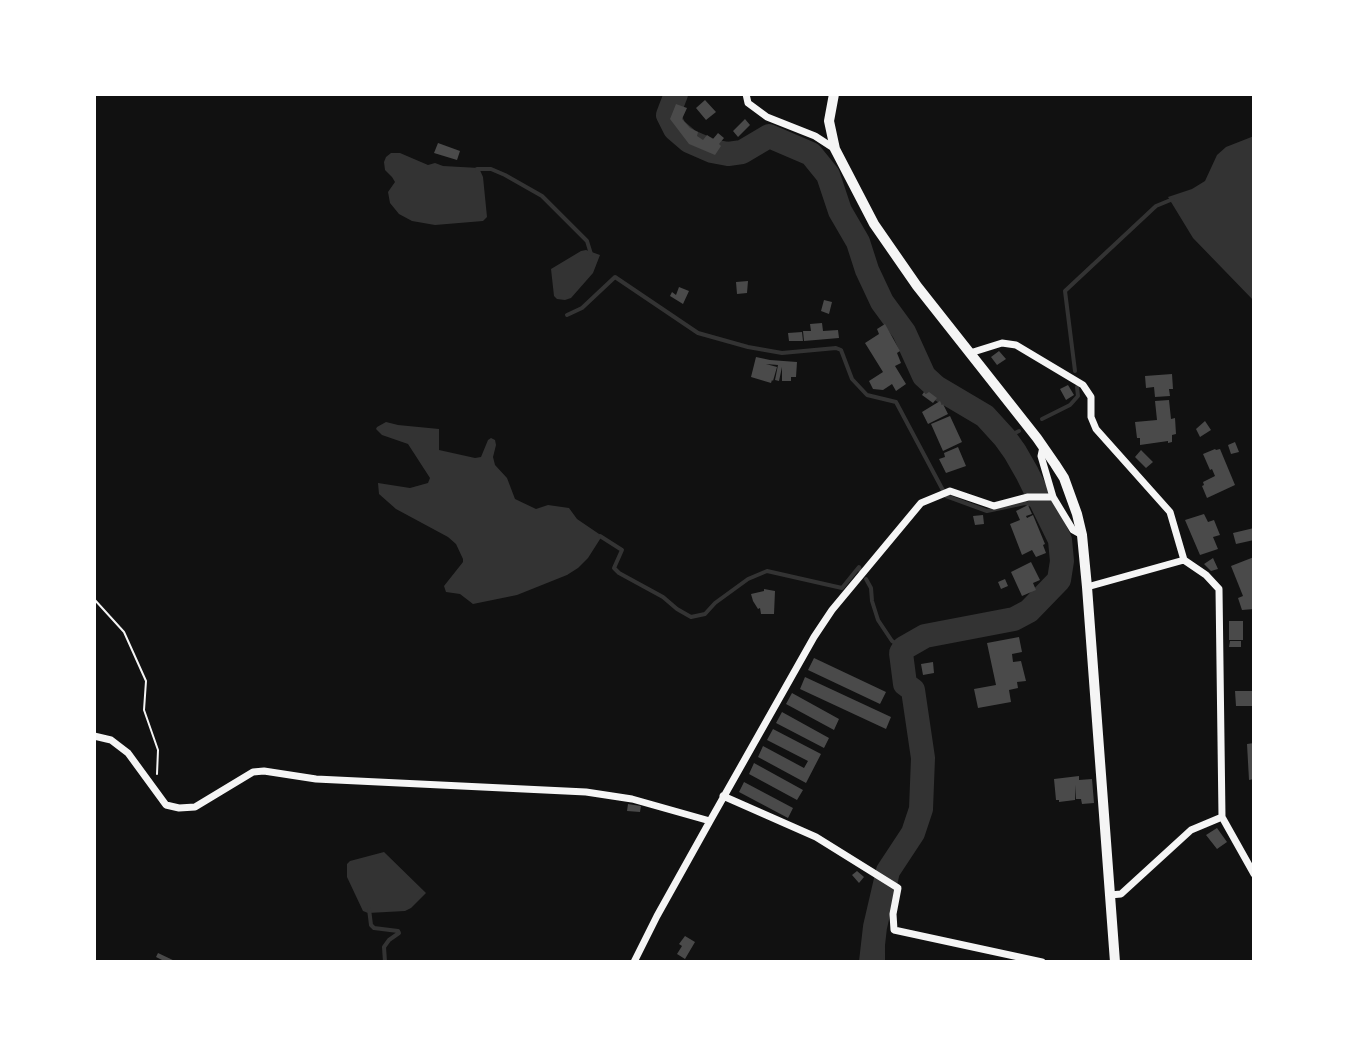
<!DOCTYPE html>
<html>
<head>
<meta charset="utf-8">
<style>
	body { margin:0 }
	#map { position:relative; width:1348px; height:1056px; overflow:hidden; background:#111; font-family:Montserrat,sans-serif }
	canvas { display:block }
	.frame { position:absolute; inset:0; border:96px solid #fff; pointer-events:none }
</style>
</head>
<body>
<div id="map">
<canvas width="1348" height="1056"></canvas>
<div class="frame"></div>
</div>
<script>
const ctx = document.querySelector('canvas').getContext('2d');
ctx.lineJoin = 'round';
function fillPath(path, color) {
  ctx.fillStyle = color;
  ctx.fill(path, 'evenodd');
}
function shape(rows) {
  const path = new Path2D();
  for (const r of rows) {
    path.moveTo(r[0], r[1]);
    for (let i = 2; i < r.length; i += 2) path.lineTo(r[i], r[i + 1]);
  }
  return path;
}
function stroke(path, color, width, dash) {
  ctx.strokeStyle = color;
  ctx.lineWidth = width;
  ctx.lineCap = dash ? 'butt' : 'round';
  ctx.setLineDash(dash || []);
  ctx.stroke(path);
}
fillPath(shape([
	[1254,136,1254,301,1193,238,1168,197,1192,189,1205,181,1217,155,1226,147],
	[391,153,400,153,428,165,435,163,443,166,479,168,483,177,487,217,483,221,435,225,412,221,399,214,390,203,388,192,395,182,392,177,385,170,384,162,386,157],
	[586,250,600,255,593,273,571,298,565,300,557,299,554,296,551,269,581,251],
	[386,422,398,425,439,429,439,450,475,458,481,457,488,440,491,438,495,440,496,445,493,457,495,465,507,478,515,499,536,509,548,505,569,508,577,519,602,536,588,558,578,568,567,575,517,595,473,604,460,594,446,592,444,586,463,562,463,559,456,544,448,537,396,509,379,494,378,483,410,488,428,483,430,478,408,444,382,435,376,429,377,427],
	[384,852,426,893,411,908,405,911,368,913,363,911,347,877,347,864,350,861]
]), '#333');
stroke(shape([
	[477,169,491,169,505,175,542,196,587,241,591,254],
	[567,315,582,308,615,277,698,333,748,347,782,353,836,348,841,350,852,379,867,395,896,402,946,496,987,511,1025,503,1044,508],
	[1075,371,1065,291,1156,206,1173,199],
	[1042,419,1070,405,1078,396,1077,387],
	[1005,438,1019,431],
	[600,536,622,550,614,568,619,573,663,597,677,609,691,617,705,614,715,603,748,579,767,571,842,588,859,567,860,570],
	[866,579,871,588,872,601,878,620,892,641,904,648],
	[369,909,371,925,374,928,398,931,399,933,389,940,384,947,385,962],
	[883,962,883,898,908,851,913,833]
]), '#333', 4);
stroke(shape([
	[676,94,668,115,675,129,689,141,712,151,728,154,742,152,769,136,811,154,828,175,840,211,858,242,867,270,882,302,904,332,924,376,936,387,985,416,1005,438,1015,452,1027,473,1060,540,1062,561,1059,580,1029,611,1014,619,925,636,904,648,901,653,905,684,913,690,923,758,921,809,913,833,888,871,875,927,871,962]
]), '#333', 24);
fillPath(shape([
	[705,100,716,112,706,120,696,108],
	[676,104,687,108,682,119,690,128,698,132,697,136,703,140,707,135,713,139,718,133,724,138,719,144,721,146,715,155,689,144,670,119],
	[745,119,750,125,738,137,733,131],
	[438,143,460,151,457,160,434,153],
	[748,281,747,293,737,294,736,282],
	[679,287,689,291,683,304,670,296,672,292,676,295],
	[824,300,832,302,829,314,821,311],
	[822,323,823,331,838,330,839,338,804,341,803,331,811,331,810,324],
	[885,324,900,351,897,353,901,363,895,366,906,384,896,391,892,384,883,390,873,389,869,381,883,372,865,343,879,334,877,329],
	[802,332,803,341,789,341,788,333],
	[999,351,1006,359,997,365,991,357],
	[756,357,770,360,797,362,796,377,791,377,791,381,782,381,782,367,779,381,775,380,778,365,766,364,777,367,773,381,772,380,771,383,751,377],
	[1172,374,1173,389,1169,389,1170,396,1155,397,1154,387,1146,388,1145,376],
	[1068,385,1074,395,1066,400,1060,389],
	[924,392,926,394,929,392,937,398,933,403,922,395],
	[1169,400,1171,419,1175,418,1176,434,1172,435,1172,442,1168,443,1168,441,1140,445,1140,438,1137,438,1135,422,1157,420,1155,401],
	[940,401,942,405,943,404,948,414,928,424,922,412],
	[950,416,962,442,943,451,931,424],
	[1205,421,1211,430,1200,437,1196,429],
	[1235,442,1239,452,1231,454,1228,445],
	[958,447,966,466,946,473,939,459,945,457,944,453],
	[1215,449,1216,450,1220,449,1235,485,1207,498,1202,486,1204,485,1203,482,1215,476,1212,469,1210,470,1203,454],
	[1141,450,1153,462,1146,468,1135,457],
	[1028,505,1032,514,1026,516,1027,518,1033,515,1045,544,1043,545,1046,553,1036,557,1032,550,1022,555,1010,524,1020,520,1016,511],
	[1204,514,1208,522,1214,520,1220,535,1213,537,1218,549,1200,555,1185,520],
	[983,515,984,524,975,525,973,516],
	[1254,528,1254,540,1236,544,1233,533],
	[1254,557,1254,609,1242,610,1238,598,1243,596,1231,566],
	[1213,558,1218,569,1211,571,1204,564],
	[1031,562,1040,580,1033,583,1036,590,1022,596,1011,572],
	[1005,579,1008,586,1001,589,998,582],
	[764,589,775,591,774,614,761,614,760,608,758,609,753,601,751,594,764,591],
	[1229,621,1243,621,1243,640,1229,640],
	[1019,637,1022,652,1012,654,1013,662,1021,661,1026,681,1017,682,1018,688,1009,690,1011,702,978,708,974,689,996,685,987,643],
	[1230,641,1241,641,1241,647,1229,647],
	[814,658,886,692,880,704,808,670],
	[933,662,934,673,923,675,921,664],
	[805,677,891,717,886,729,800,689],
	[1235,691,1254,691,1254,706,1236,706],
	[792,693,839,719,834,730,786,704],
	[782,712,829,738,824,748,776,723],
	[773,729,821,754,806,783,758,757,763,746,804,768,808,761,767,740],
	[1254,743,1254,779,1249,780,1247,744],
	[754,763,803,790,797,800,749,774],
	[1079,776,1079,780,1092,779,1094,803,1082,804,1081,799,1076,799,1076,785,1075,800,1059,802,1059,800,1056,800,1054,779],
	[744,782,793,808,788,818,739,792],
	[628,804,641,806,640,812,627,811],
	[1217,828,1227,842,1217,849,1206,835],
	[857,871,864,877,859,883,852,875],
	[685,936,695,942,685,959,677,954,682,946,679,944],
	[158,953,177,962,166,962,156,957]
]), '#4a4a4a');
stroke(shape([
	[94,599,124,632,146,681,144,710,158,750,157,774]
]), '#f5f5f5', 2);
stroke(shape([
	[746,94,748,103,767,117,815,136,835,149],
	[970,353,1002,343,1016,345,1083,385,1091,397,1091,417,1096,429,1170,512,1184,560,1206,575,1219,589,1222,817,1254,874],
	[1043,447,1041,456,1053,497,1073,530,1082,535],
	[1087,587,1184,560],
	[94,736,111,740,128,753,166,805,179,808,195,807,253,772,264,771,316,779,586,792,632,799,710,821,814,637,832,610,921,503,950,491,994,506,1028,497,1053,497],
	[723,796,816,837,898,888,893,914,894,930,1042,962],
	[1110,895,1121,894,1191,830,1222,817],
	[634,962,657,916,710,821]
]), '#f5f5f5', 7);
stroke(shape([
	[834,94,829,121,835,149,874,224,917,286,1037,438,1055,464,1064,478,1077,514,1082,535,1087,587,1115,962]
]), '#f5f5f5', 10);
</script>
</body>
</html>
